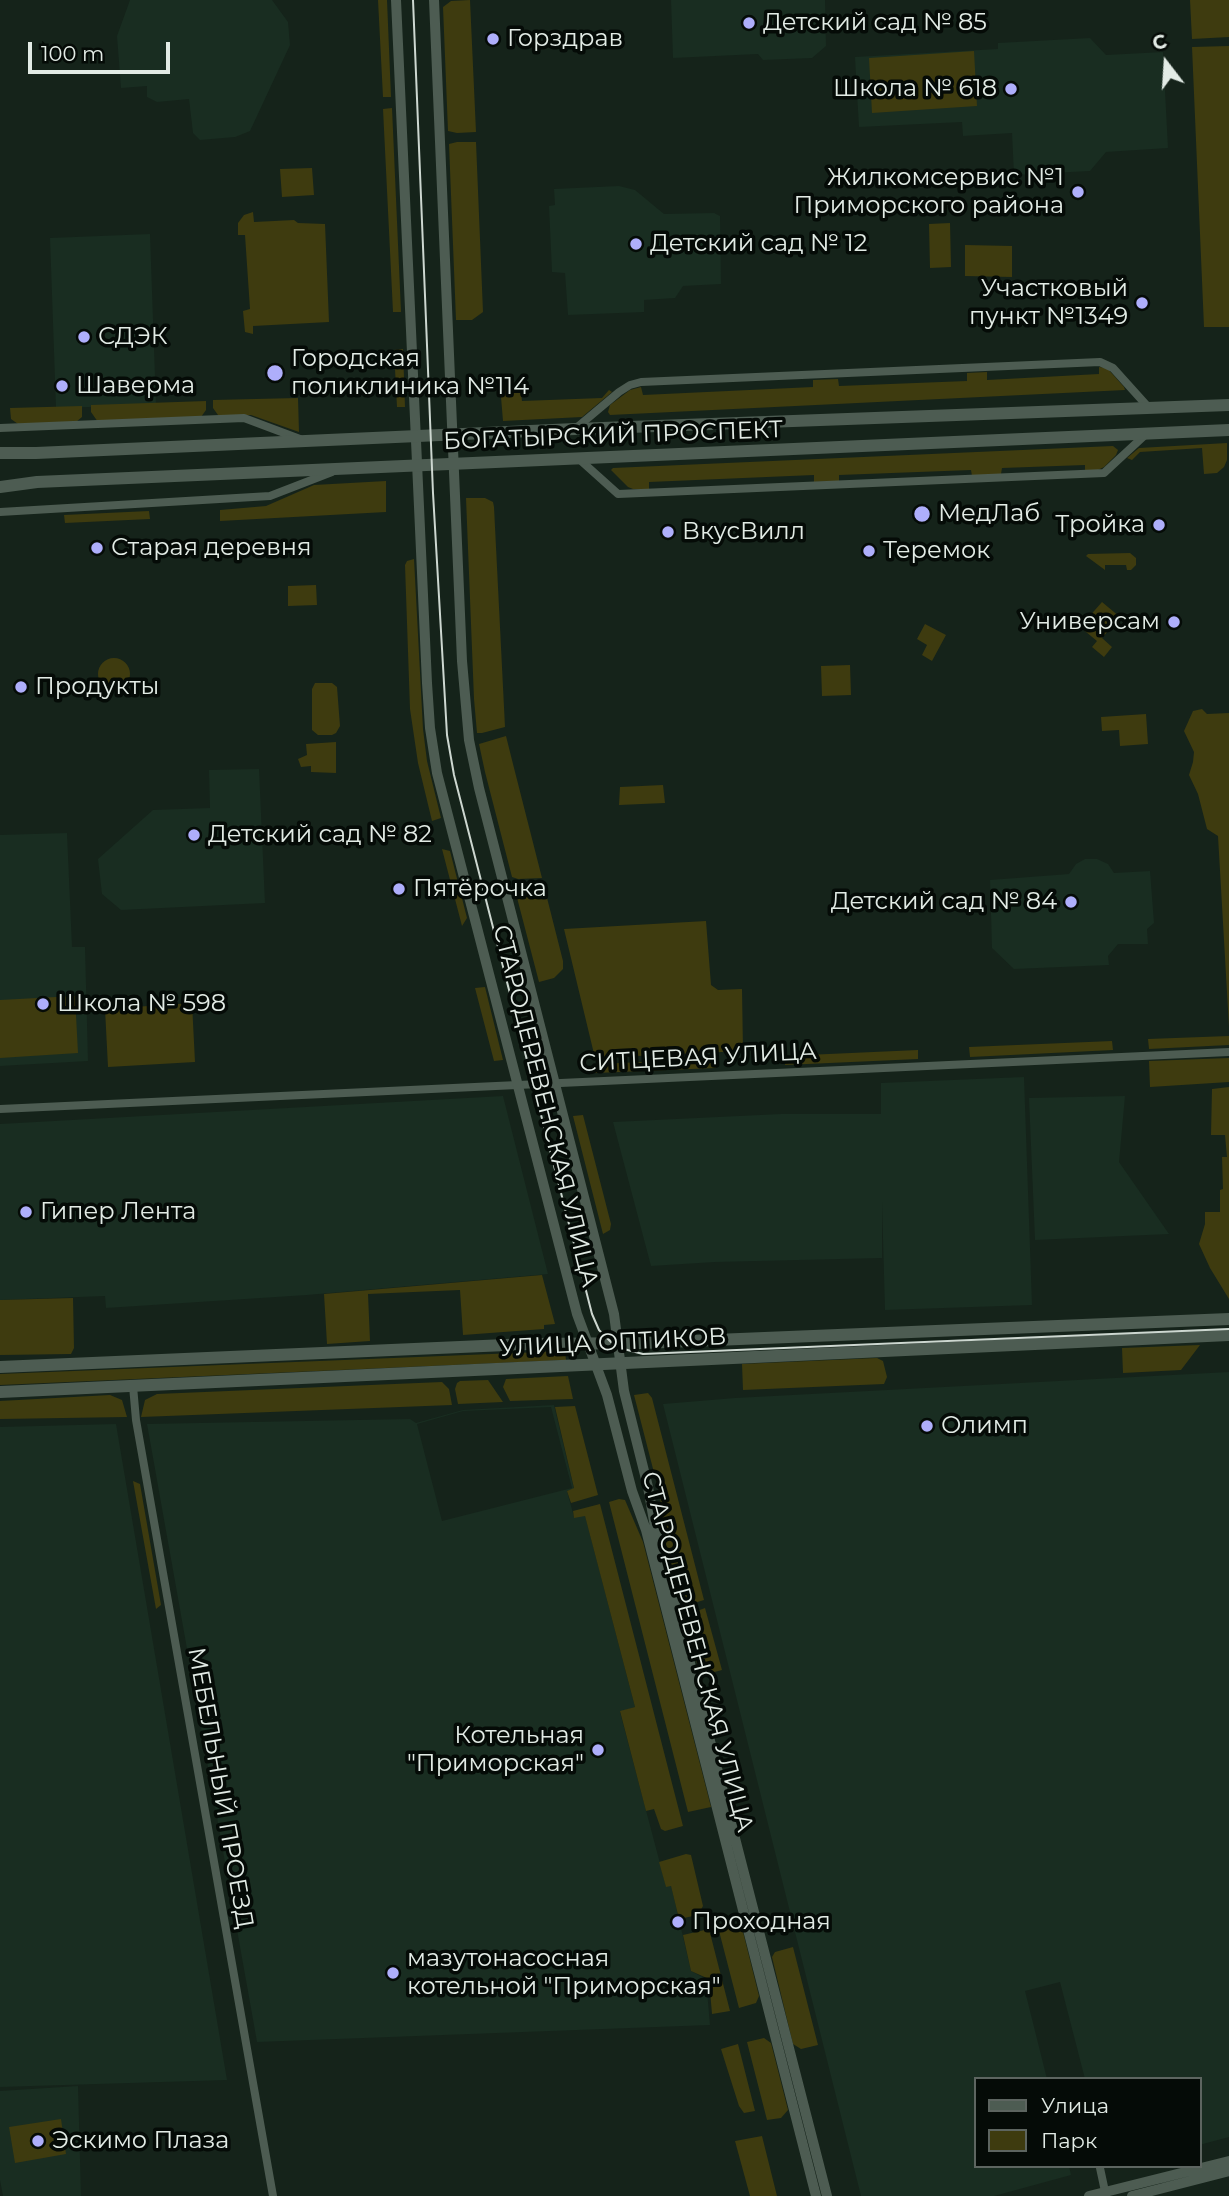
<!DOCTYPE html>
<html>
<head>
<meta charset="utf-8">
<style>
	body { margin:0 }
	#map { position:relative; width:1229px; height:2196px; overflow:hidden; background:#15231a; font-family:Montserrat,sans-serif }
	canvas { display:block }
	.legend { position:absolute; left:974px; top:2077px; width:228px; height:91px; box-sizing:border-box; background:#050b07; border:2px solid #5d6560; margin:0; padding:9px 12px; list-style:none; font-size:21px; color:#e2ebe5 }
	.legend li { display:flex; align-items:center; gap:14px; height:35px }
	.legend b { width:35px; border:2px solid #5d6560 }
	.north { position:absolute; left:1131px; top:28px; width:70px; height:70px; -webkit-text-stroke:5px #050b07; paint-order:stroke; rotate:343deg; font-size:19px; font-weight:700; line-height:28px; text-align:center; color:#e2ebe5 }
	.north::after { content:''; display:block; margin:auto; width:24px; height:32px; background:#e2ebe5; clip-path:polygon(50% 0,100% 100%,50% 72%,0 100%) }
	.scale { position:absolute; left:28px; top:42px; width:142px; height:32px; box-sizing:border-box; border:4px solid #e2ebe5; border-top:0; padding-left:9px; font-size:21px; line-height:24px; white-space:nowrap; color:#e2ebe5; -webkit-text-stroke:5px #050b07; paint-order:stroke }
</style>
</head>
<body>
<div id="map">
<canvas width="1229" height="2196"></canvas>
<ul class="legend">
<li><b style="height:9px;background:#4d5c52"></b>Улица</li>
<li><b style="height:19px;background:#3e3b0f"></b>Парк</li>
</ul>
<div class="north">С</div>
<div class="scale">100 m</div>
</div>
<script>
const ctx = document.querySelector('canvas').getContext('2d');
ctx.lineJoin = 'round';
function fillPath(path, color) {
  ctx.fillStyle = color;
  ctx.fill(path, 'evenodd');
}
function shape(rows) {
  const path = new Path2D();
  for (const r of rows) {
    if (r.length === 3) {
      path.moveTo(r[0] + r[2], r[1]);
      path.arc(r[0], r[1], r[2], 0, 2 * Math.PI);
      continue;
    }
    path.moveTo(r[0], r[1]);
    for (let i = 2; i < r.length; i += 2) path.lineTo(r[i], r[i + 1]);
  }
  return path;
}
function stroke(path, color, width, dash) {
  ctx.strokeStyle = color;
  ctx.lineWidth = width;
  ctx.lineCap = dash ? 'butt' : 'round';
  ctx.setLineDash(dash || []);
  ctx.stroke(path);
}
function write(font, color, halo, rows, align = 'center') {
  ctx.font = font + ' Montserrat,sans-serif';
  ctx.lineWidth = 7;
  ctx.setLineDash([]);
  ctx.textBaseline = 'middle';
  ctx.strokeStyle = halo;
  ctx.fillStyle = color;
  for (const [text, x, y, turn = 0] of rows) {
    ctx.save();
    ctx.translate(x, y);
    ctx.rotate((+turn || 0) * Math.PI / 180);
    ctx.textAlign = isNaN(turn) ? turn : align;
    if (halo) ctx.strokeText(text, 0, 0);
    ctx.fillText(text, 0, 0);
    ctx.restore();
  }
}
fillPath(shape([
	[130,0,272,0,288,22,290,45,250,131,235,137,200,140,193,133,189,99,157,102,147,97,147,86,121,88,117,36],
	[671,0,825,0,826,46,812,58,763,60,758,54,673,58],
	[1090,38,1106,55,1163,52,1168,148,1106,152,1090,171,1014,175,1012,133,963,136,962,122,859,127,855,57,998,49,998,43],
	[619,186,635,190,664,214,714,213,720,216,721,284,683,286,675,298,644,300,644,312,568,315,565,273,552,272,549,206,555,205,554,189],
	[150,234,156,405,56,408,50,238],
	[259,769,265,903,121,910,102,894,98,859,153,810,210,808,209,770],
	[67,833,72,947,85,947,88,1061,0,1066,0,835],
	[1085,859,1097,859,1108,864,1114,873,1150,871,1154,923,1147,929,1148,944,1118,944,1108,956,1109,965,1014,969,992,948,990,880,1069,874,1076,864],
	[1024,1077,1032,1305,885,1310,882,1202,882,1258,715,1262,651,1266,613,1122,781,1114,881,1114,881,1083],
	[503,1096,548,1274,307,1295,106,1308,105,1296,0,1300,0,1124],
	[1125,1096,1119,1162,1169,1234,1035,1240,1029,1098],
	[1229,1372,1229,2137,1199,2145,1199,2079,1085,2079,1060,1982,1025,1991,1047,2079,975,2079,975,2166,1069,2166,1071,2175,994,2196,861,2196,663,1404,735,1398],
	[554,1405,574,1489,567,1491,574,1517,585,1515,635,1707,620,1712,666,1886,671,1885,691,1971,706,1979,710,2025,257,2042,147,1424,410,1419,416,1423,463,1410],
	[551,1407,572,1488,442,1521,417,1424,463,1411],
	[116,1424,227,2080,0,2087,0,1427],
	[78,2086,81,2196,3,2196,0,2180,0,2091]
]), '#192d21');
fillPath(shape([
	[378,0,387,0,391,97,383,97],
	[470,0,476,132,457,133,448,131,443,7,451,1],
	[1190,0,1229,0,1229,37,1192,39],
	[1229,46,1229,327,1204,327,1192,47],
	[974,51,977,106,872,113,869,58],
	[392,108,401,312,393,312,383,109],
	[457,142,476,142,483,312,472,320,456,320,449,144],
	[312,168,314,195,282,197,280,169],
	[253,212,254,222,294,220,298,223,325,224,329,322,253,326,253,334,245,332,243,311,250,309,245,235,238,235,238,223,244,215],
	[950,223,951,267,930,268,929,224],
	[965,245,1012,246,1012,277,965,276],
	[403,349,405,407,397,407,394,350],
	[1099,367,1107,368,1124,387,1125,390,610,415,608,412,610,405,630,390,641,387,643,395,813,387,813,380,838,379,839,386,967,381,967,373,987,372,987,380,1099,374],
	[513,386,520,386,522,401,602,398,609,390,612,392,582,417,503,421,501,397,504,391],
	[298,398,299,432,251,415,218,415,213,408,213,400],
	[206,401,206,410,201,417,98,422,91,412,91,405],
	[82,406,82,417,76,422,18,424,11,419,10,408],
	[1227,443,1227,460,1224,467,1217,473,1204,474,1202,448,1140,452,1132,460,1127,458,1139,448],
	[1113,446,1118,450,1116,455,1104,467,1098,470,1085,471,1085,465,1002,468,1001,474,972,476,971,470,839,475,839,481,814,482,814,475,649,482,649,489,633,489,628,487,611,470,613,468],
	[386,481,386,512,220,521,220,510,266,506,314,485],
	[466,498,485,498,493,502,494,507,505,727,482,733,477,733,474,699],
	[149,511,150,519,65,523,64,515],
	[1130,553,1136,558,1136,565,1131,570,1127,570,1126,565,1105,565,1105,570,1086,556,1088,554],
	[414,559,423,729,427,761,441,818,432,821,418,763,410,709,405,565,407,561],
	[316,585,317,605,288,606,288,586],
	[1102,602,1120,617,1102,638,1112,647,1104,657,1092,647,1097,641,1080,627],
	[925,624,946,635,932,661,922,655,927,645,917,639],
	[114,674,16],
	[850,665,851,695,822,696,821,666],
	[315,683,332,683,337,687,340,726,336,733,332,735,318,735,312,730,312,689],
	[1202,709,1207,714,1229,713,1229,1027,1218,836,1207,829,1198,794,1189,775,1193,762,1194,752,1184,731,1193,711],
	[1146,714,1148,744,1120,746,1119,730,1102,731,1101,717],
	[506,736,513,764,542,878,518,879,512,877,485,772,479,744],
	[336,742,336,773,311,772,311,766,301,767,298,759,307,755,306,744],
	[663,785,665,803,619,805,620,787],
	[442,849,450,851,467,918,462,926],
	[544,886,563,961,563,969,554,978,539,982,515,890,519,887],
	[706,921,711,985,718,990,742,989,743,1051,595,1058,564,929],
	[485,987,503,1060,494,1061,475,988],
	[75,996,78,1053,0,1058,0,1000],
	[192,1003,195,1062,108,1067,105,1009],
	[1229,1036,1229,1045,1149,1049,1148,1039],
	[1112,1041,1113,1050,970,1057,969,1047],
	[918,1050,918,1059,785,1065,784,1056],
	[1229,1058,1229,1082,1150,1087,1149,1061],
	[716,1059,716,1068,595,1073,595,1064],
	[1229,1087,1229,1299,1210,1268,1199,1244,1205,1224,1205,1212,1220,1212,1220,1190,1223,1189,1222,1157,1227,1157,1225,1135,1211,1135,1212,1089],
	[583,1115,611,1224,610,1230,603,1234,573,1116],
	[542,1275,555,1324,544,1325,544,1329,463,1335,460,1290,368,1294,370,1341,327,1344,324,1294],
	[73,1298,74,1348,71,1354,0,1355,0,1300],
	[1200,1345,1181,1370,1123,1373,1122,1348],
	[565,1351,566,1360,0,1385,0,1374],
	[877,1358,883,1361,887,1377,884,1384,743,1390,742,1364],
	[568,1376,573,1399,510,1401,503,1387,506,1379],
	[488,1380,503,1402,458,1404,455,1389,457,1383,460,1381],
	[442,1382,449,1389,452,1405,141,1417,145,1400,157,1394],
	[648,1393,652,1398,704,1600,691,1604,681,1601,664,1537,660,1496,634,1395],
	[110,1395,122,1400,127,1417,0,1419,0,1401],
	[575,1406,598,1495,571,1503,567,1491,574,1488,555,1407],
	[133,1481,140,1484,161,1605,156,1609],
	[619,1499,625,1500,643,1542,711,1807,688,1812,609,1502],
	[600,1504,683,1826,665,1831,661,1829,654,1809,646,1811,620,1711,635,1707,585,1516,574,1518,573,1511],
	[705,1608,722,1670,707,1674,702,1673,698,1667,685,1620,689,1614],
	[686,1854,691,1855,703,1906,698,1915,679,1919,671,1886,666,1887,659,1862],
	[732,1923,742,1928,759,1996,756,2003,739,2008,718,1927],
	[709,1929,730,2011,712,2014,709,1979,691,1971,683,1935],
	[793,1947,818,2045,801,2049,793,2044,772,1957,775,1952],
	[764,2038,771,2043,788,2110,781,2118,767,2120,747,2042],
	[738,2044,755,2111,744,2113,739,2106,721,2049],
	[61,2119,66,2154,15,2163,9,2127],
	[762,2136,777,2196,750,2196,735,2141]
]), '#3e3b0f');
stroke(shape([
	[0,428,244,418,300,439],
	[575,429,619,392,630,385,641,382,1100,362,1113,368,1149,408],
	[579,459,618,494,1104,473,1145,435],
	[0,512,270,496,332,472],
	[0,1109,1229,1052],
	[133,1386,136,1420,273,2196],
	[1100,2168,1106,2196]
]), '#4d5c52', 8);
stroke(shape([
	[396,0,427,683,430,728,437,773,577,1314,607,1395,632,1491,646,1530,816,2196],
	[434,0,462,661,469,740,479,788,614,1314,624,1391,648,1487,655,1527,827,2196],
	[1089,2196,1229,2161],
	[1132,2196,1229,2171]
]), '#4d5c52', 10);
stroke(shape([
	[0,453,36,453,575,429,1229,405],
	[0,487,37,482,1229,430],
	[0,1367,529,1344,642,1343,1229,1319],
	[0,1392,1229,1335]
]), '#4d5c52', 12);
stroke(shape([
	[413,0,433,493,447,735,454,775,592,1314,599,1330,616,1347,643,1354,1229,1329]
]), '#cdd7d0', 2);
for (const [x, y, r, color] of [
	[749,23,7,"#aeaefb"],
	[493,39,7,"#aeaefb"],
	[1011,89,7,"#aeaefb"],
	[1078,192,7,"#aeaefb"],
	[636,244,7,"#aeaefb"],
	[1142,303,7,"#aeaefb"],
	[84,337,7,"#aeaefb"],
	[275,373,9,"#aeaefb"],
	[62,386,7,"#aeaefb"],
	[922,514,9,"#aeaefb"],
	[1159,525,7,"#aeaefb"],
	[668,532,7,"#aeaefb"],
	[97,548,7,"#aeaefb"],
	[869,551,7,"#aeaefb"],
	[1174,622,7,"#aeaefb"],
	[21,687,7,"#aeaefb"],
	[194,835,7,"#aeaefb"],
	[399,889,7,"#aeaefb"],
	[1071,902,7,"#aeaefb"],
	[43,1004,7,"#aeaefb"],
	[26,1212,7,"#aeaefb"],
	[927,1426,7,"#aeaefb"],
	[598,1750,7,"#aeaefb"],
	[678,1922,7,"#aeaefb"],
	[393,1973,7,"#aeaefb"],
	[38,2141,7,"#aeaefb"]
]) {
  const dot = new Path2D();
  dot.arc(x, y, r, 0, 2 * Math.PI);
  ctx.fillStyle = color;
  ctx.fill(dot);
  stroke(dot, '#050b07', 2.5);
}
write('24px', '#e2ebe5', '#050b07', [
	["Детский сад № 85",763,23],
	["Горздрав",507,39],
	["Школа № 618",997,89,"right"],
	["Жилкомсервис №1",1064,178,"right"],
	["Приморского района",1064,206,"right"],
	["Детский сад № 12",650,244],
	["Участковый",1128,289,"right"],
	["пункт №1349",1128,317,"right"],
	["СДЭК",98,337],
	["Городская",291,359],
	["поликлиника №114",291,387],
	["Шаверма",76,386],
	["МедЛаб",938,514],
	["Тройка",1145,525,"right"],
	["ВкусВилл",682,532],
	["Старая деревня",111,548],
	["Теремок",883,551],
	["Универсам",1160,622,"right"],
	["Продукты",35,687],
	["Детский сад № 82",208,835],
	["Пятёрочка",413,889],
	["Детский сад № 84",1057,902,"right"],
	["Школа № 598",57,1004],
	["Гипер Лента",40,1212],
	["Олимп",941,1426],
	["Котельная",584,1736,"right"],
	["\"Приморская\"",584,1764,"right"],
	["Проходная",692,1922],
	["мазутонасосная",407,1959],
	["котельной \"Приморская\"",407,1987],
	["Эскимо Плаза",52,2141]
], 'left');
write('24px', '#e2ebe5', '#050b07', [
	["БОГАТЫРСКИЙ ПРОСПЕКТ",613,436,-2],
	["СИТЦЕВАЯ УЛИЦА",698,1058,-3],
	["СТАРОДЕРЕВЕНСКАЯ УЛИЦА",545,1106,76],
	["УЛИЦА ОПТИКОВ",613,1343,-3],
	["СТАРОДЕРЕВЕНСКАЯ УЛИЦА",697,1652,75],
	["МЕБЕЛЬНЫЙ ПРОЕЗД",220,1788,80]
]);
</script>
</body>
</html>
